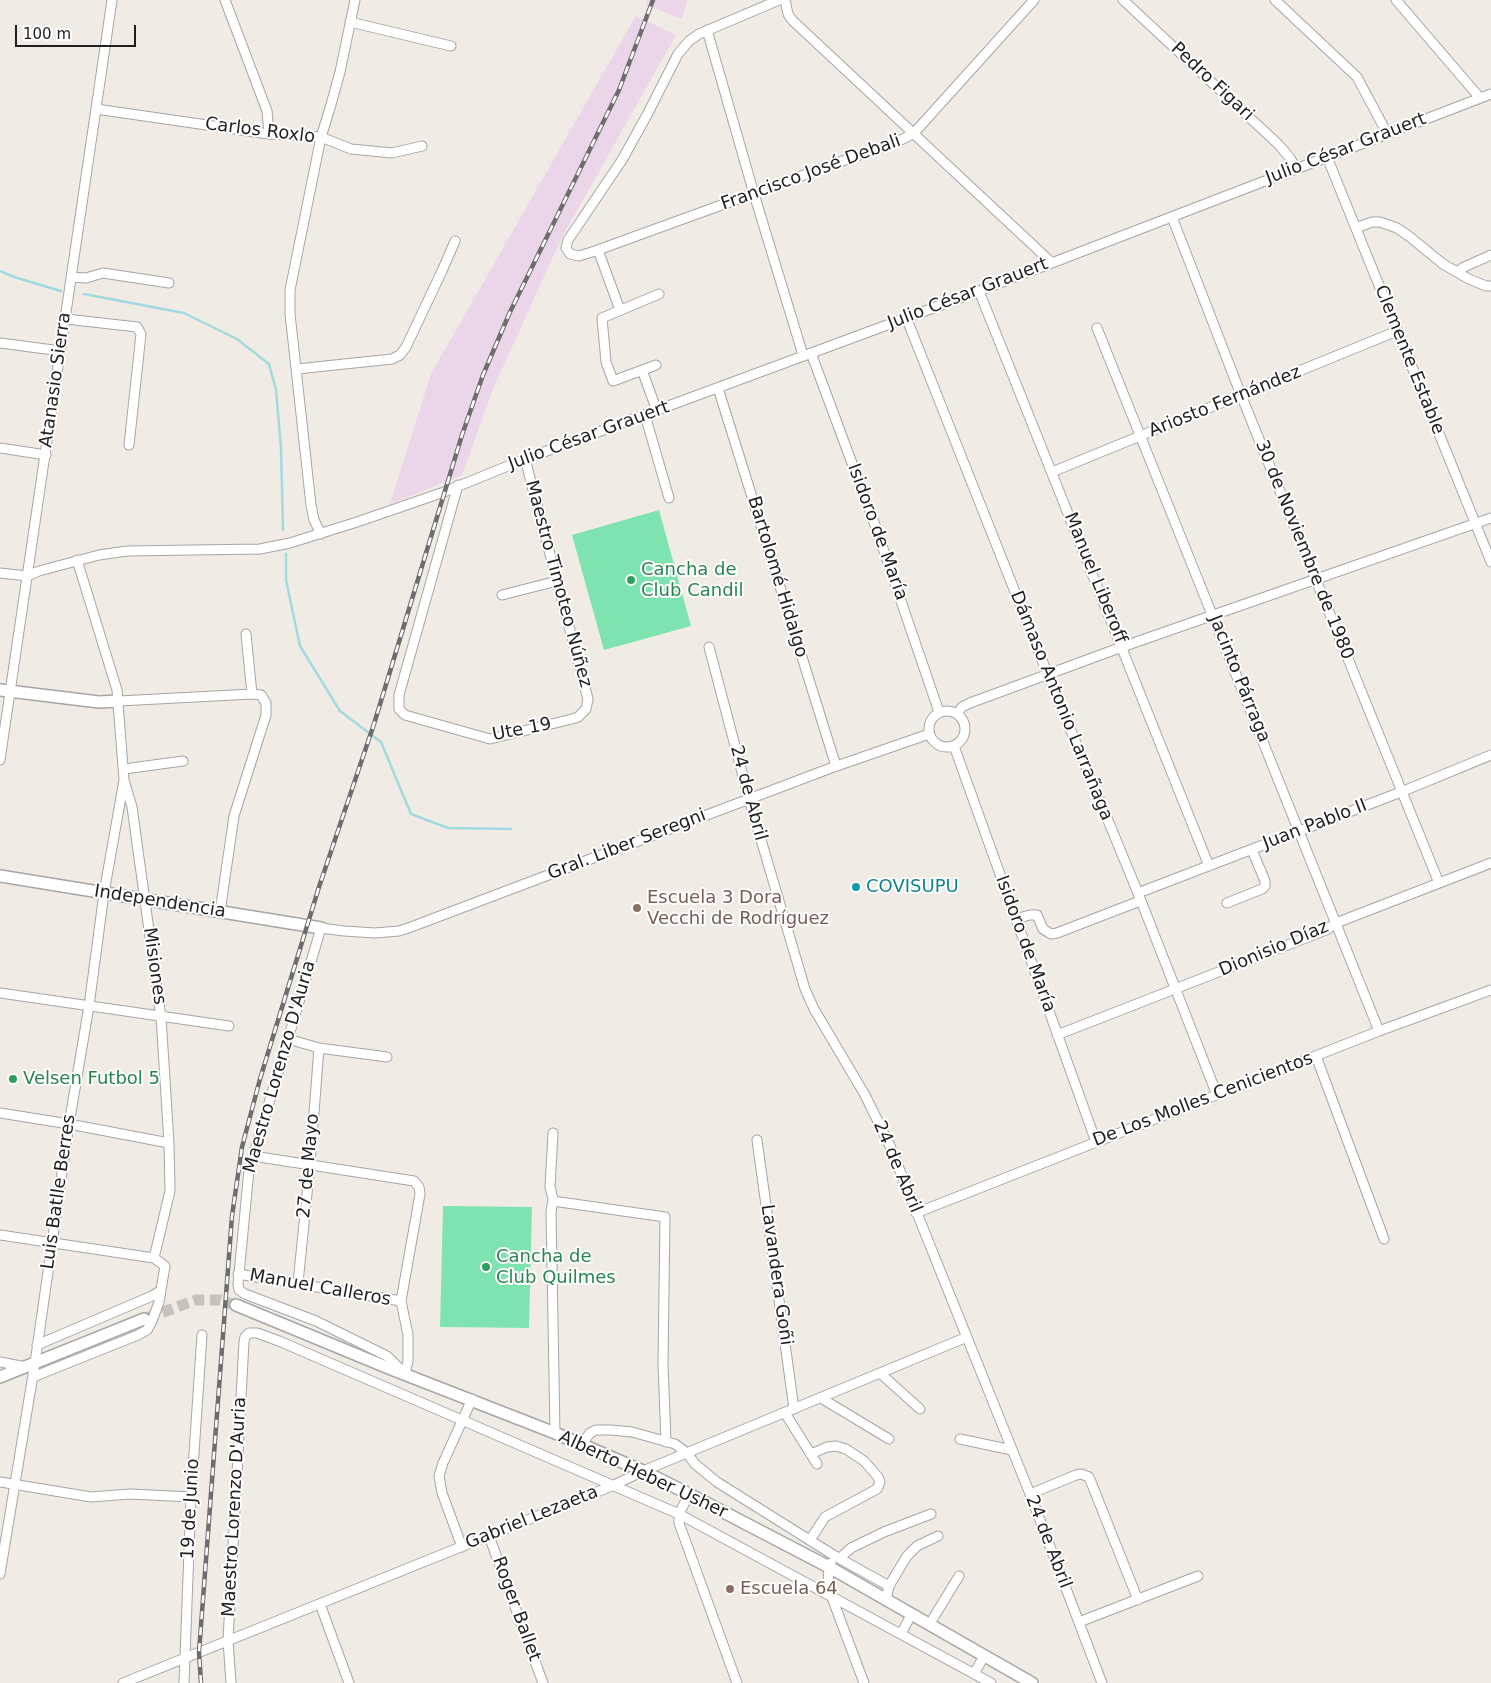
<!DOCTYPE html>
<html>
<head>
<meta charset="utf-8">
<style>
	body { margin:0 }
	#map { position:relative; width:1491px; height:1683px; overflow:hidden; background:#f0ebe5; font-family:"DejaVu Sans",sans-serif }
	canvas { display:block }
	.scale { position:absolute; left:15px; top:25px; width:121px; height:22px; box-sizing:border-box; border:2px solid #1f1f1f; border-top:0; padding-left:6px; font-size:15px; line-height:18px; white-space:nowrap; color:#1f1f1f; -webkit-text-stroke:4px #fff; paint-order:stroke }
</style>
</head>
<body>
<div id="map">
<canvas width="1491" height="1683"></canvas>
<div class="scale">100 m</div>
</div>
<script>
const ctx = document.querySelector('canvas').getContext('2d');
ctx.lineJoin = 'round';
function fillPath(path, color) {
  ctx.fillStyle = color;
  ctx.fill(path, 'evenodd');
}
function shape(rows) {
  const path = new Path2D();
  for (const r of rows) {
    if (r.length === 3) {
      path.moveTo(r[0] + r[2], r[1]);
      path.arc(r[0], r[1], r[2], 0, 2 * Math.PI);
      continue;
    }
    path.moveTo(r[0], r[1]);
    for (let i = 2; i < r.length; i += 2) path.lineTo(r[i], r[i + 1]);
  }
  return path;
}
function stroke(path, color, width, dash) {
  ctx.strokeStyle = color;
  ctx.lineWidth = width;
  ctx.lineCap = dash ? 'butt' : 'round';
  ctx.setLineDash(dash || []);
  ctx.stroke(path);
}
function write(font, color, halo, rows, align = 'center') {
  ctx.font = font + ' "DejaVu Sans",sans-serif';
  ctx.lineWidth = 4;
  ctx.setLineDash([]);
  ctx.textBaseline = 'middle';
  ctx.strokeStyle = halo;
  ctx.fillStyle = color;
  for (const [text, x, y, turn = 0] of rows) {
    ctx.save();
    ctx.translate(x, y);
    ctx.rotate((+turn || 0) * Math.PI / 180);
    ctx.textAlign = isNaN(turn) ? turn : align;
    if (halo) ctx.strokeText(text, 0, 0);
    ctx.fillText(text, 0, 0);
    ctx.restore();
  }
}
fillPath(shape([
	[647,0,687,0,682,19,646,5],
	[636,16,676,35,562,237,493,389,462,475,390,504,431,374]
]), '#ead6e8');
fillPath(shape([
	[659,510,691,626,604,650,572,535],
	[443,1206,532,1207,529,1328,440,1327]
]), '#7fe3b0');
stroke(shape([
	[0,271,14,277,61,291],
	[84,294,184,313,237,339,269,364,276,390,281,448,283,530],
	[286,554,286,580,300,646,340,711,381,742,411,814,448,828,511,829]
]), '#a3dae0', 2.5);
stroke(shape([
	[147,1318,196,1300,220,1300,236,1305]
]), '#c6c2bd', 11, [11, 5.5]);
const minor = shape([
	[225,0,267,111,269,134],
	[779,0,699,34,689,41,684,47,678,54,648,113,622,160,568,240,566,248,570,254,579,256,595,251,903,139,914,133,1034,0],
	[785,0,788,14,792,20,1051,262],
	[1123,0,1278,144,1290,158,1296,169],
	[1275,0,1357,77,1387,133],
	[1396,0,1480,98],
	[350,22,451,46],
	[707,30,754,194,803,355],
	[96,109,269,134,321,137,351,149,392,153,422,146],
	[1327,157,1491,562],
	[1172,217,1241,395,1439,883],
	[1356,228,1372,222,1380,222,1397,228,1410,237,1443,264,1469,279,1486,286,1491,286],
	[598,250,620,310],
	[1457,272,1464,267,1491,255],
	[71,277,86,278,103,273,169,283],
	[979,291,1209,866],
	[906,317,1048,675,1138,893,1217,1095],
	[66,319,137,327,141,334,129,445],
	[1097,328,1379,1031],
	[0,343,61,351],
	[811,353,875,525,939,712],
	[656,365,613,381,606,362,602,318,659,294],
	[297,369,392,359,400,355,406,347,442,271,455,241],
	[642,370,657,411],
	[718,388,836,766],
	[645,415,669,498],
	[0,448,46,455],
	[1052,472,1397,331],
	[458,485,399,695,399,709,405,715,490,739,572,719,578,717,586,709,588,699,525,459],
	[321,534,314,520,311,505,290,314,290,290,321,137,330,108,340,72,355,0],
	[77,560,117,690,124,780,132,807,161,1017,169,1143,170,1191,154,1258],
	[0,573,27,576,39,571,99,555,127,551,260,549,290,543,357,522,444,492,525,459,979,291,1491,94],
	[502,595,557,581],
	[246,634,252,694],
	[709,647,749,799,805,989,814,1009,865,1095,890,1146,1030,1494,1102,1683],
	[119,701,252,694,261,695,266,703,266,715,234,816,220,912],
	[947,729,18],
	[957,714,962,707,970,703,1122,647,1491,518],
	[954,746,1096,1142],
	[0,760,112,0],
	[124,769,183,761],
	[1138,893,1401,792,1491,755],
	[1227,903,1262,889,1265,886,1265,881,1252,850],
	[1015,919,1030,915,1037,915,1043,929,1051,934,1057,933,1140,901],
	[0,993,229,1026],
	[1057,1035,1326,930,1336,923,1491,863],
	[288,1039,319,1048,387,1057],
	[1316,1056,1384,1239],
	[0,1113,69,1124,169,1143],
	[553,1133,550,1187,553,1199,551,1212,555,1433],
	[757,1140,794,1409],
	[253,1156,414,1181,419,1187,420,1194,401,1301,408,1335,408,1361,405,1374],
	[553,1201,665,1217,663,1364,666,1442],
	[916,1213,1379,1031,1491,990],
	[0,1235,154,1258,165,1266,159,1302,152,1321,147,1330,138,1335,33,1377],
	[238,1274,401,1301],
	[298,1283,310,1164,319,1048],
	[37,1345,152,1296,160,1291],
	[0,1362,26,1367],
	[880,1373,920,1409],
	[405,1374,387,1356,316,1321,245,1294,239,1290,238,1284,249,1170,321,928,344,931,375,933,399,931,411,927,831,768,929,734],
	[821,1398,889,1439],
	[785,1413,817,1464],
	[960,1439,1012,1450],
	[582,1444,590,1433,596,1430,611,1430,632,1432,675,1444,687,1453,695,1464,717,1482,835,1556,889,1586,886,1600],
	[0,1482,91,1497,130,1494,191,1497],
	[689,1494,679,1514,679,1523,737,1683],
	[1030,1494,1076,1475,1081,1474,1089,1477,1138,1600],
	[489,1536,543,1683],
	[810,1540,825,1517,877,1489,880,1482,878,1477,864,1461,846,1449,836,1446,827,1447,811,1454],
	[462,1547,442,1493,439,1476,443,1463,472,1399],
	[840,1558,851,1548,884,1532,931,1514],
	[831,1563,829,1567,828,1583,831,1595,864,1683],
	[0,1574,35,1363,69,1124,89,1006,104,893,124,780],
	[889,1586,907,1556,917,1546,938,1536],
	[320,1604,349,1683],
	[1079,1622,1198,1576],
	[929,1625,959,1576],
	[901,1634,911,1615],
	[974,1674,984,1656],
	[123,1683,612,1486,643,1471,967,1337],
	[184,1683,191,1497,202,1335],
	[231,1683,228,1640,244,1342,245,1337,249,1333,257,1333,279,1341,679,1514,991,1683]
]);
const tertiary = shape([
	[0,690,99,702,119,701],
	[0,876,321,928],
	[236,1305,391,1369,555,1433,643,1471,689,1494,829,1567,1032,1683],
	[0,1377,144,1319]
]);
stroke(minor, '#a6a6a6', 11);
stroke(tertiary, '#a6a6a6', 14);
stroke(minor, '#fff', 9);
stroke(tertiary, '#fff', 11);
const rail = shape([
	[201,1683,199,1652,232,1216,242,1147,260,1079,319,887,374,724,462,435,483,375,510,312,619,90,653,0]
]);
stroke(rail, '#6d6d6d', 4.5);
stroke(rail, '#fff', 2.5, [8]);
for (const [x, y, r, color] of [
	[631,580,5,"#2e9e5b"],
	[856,887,5,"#0f9aa8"],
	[637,908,5,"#8d6e63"],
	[13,1079,5,"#2e9e5b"],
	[486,1267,5,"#2e9e5b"],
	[730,1589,5,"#8d6e63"]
]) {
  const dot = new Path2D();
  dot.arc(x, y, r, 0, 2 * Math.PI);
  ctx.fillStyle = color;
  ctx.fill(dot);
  stroke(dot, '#fff', 2);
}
write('18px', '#1f1f1f', '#fff', [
	["Pedro Figari",1212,82,43],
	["Carlos Roxlo",260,131,7],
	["Julio César Grauert",1346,149,-21],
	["Francisco José Debali",811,173,-20],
	["Julio César Grauert",968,294,-21],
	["Clemente Estable",1409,360,68],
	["Atanasio Sierra",56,380,-82],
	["Ariosto Fernández",1225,402,-22],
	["Julio César Grauert",589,436,-20],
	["Isidoro de María",877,532,70],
	["30 de Noviembre de 1980",1304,550,68],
	["Bartolomé Hidalgo",777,577,73],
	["Manuel Liberoff",1095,578,68],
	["Maestro Timoteo Núñez",558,584,75],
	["Jacinto Párraga",1239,679,68],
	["Dámaso Antonio Larrañaga",1061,706,68],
	["Ute 19",522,730,-11],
	["24 de Abril",748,793,75],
	["Juan Pablo II",1315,825,-21],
	["Gral. Liber Seregni",627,845,-21],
	["Independencia",160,902,9],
	["Isidoro de María",1025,944,70],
	["Dionisio Díaz",1274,949,-23],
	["Misiones",154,966,82],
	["Maestro Lorenzo D'Auria",280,1067,-74],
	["De Los Molles Cenicientos",1203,1100,-21],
	["27 de Mayo",309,1166,-85],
	["24 de Abril",897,1167,67],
	["Luis Batlle Berres",59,1192,-82],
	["Lavandera Goñi",776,1275,82],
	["Manuel Calleros",320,1288,10],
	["Alberto Heber Usher",643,1475,25],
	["Maestro Lorenzo D'Auria",235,1507,-87],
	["19 de Junio",191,1509,-87],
	["Gabriel Lezaeta",532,1518,-22],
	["24 de Abril",1048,1542,69],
	["Roger Ballet",516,1609,70]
]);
write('18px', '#27864d', '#fff', [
	["Cancha de",641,570],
	["Club Candil",641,591],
	["Velsen Futbol 5",23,1079],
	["Cancha de",496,1257],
	["Club Quilmes",496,1278]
], 'left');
write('18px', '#0d838f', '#fff', [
	["COVISUPU",866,887]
], 'left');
write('18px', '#785e54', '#fff', [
	["Escuela 3 Dora",647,898],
	["Vecchi de Rodríguez",647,919],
	["Escuela 64",740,1589]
], 'left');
</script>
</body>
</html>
